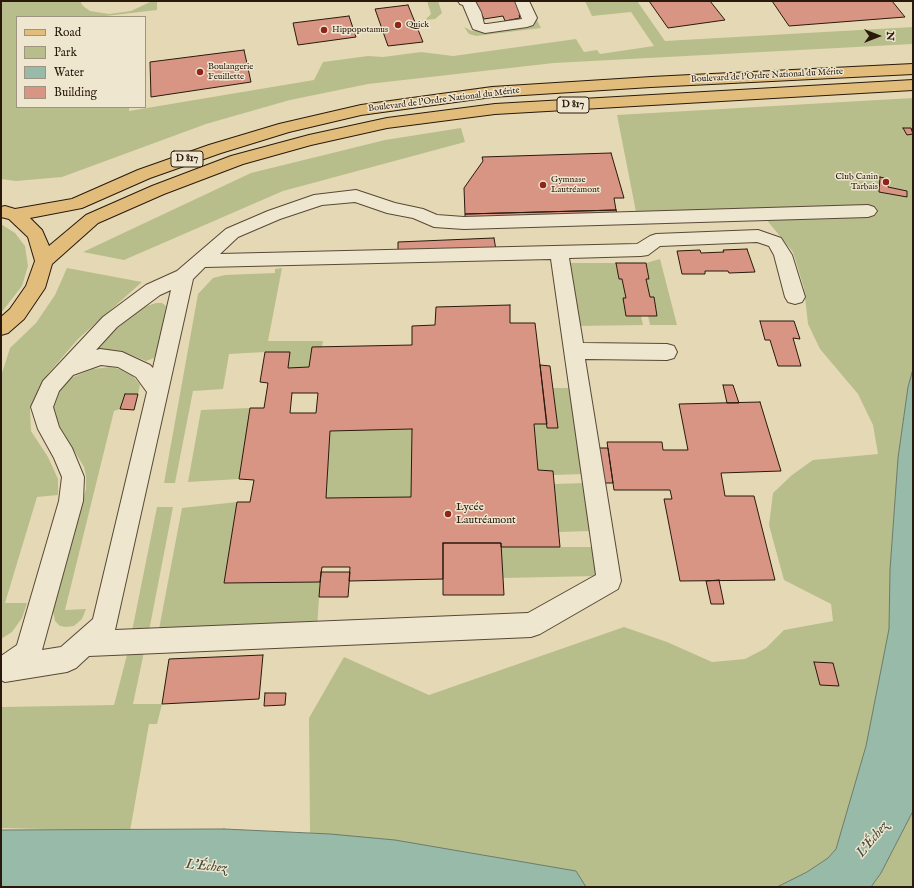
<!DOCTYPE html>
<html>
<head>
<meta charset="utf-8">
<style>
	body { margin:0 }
	#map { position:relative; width:914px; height:888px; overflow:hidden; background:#e5d9b5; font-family:"IM FELL English",serif }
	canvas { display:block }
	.frame { position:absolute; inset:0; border:2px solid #29190d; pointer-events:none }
	.legend { position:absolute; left:16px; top:16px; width:130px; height:92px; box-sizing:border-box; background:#eee6cf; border:1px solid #9f9481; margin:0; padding:5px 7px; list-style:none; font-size:12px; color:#29190d }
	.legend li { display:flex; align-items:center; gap:8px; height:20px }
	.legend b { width:20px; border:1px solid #9f9481 }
	.north { position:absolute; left:858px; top:16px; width:40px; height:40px; -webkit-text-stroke:3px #eee6cf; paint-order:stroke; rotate:90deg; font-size:11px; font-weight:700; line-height:16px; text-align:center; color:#29190d }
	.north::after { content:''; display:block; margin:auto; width:14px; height:18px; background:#29190d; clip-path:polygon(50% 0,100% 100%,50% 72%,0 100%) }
</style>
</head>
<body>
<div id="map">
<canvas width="914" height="888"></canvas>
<div class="frame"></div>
<ul class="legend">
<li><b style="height:5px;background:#e2bc7a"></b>Road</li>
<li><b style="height:11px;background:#b8be8b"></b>Park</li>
<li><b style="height:11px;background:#97bba8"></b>Water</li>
<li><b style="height:11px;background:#d89583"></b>Building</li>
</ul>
<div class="north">N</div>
</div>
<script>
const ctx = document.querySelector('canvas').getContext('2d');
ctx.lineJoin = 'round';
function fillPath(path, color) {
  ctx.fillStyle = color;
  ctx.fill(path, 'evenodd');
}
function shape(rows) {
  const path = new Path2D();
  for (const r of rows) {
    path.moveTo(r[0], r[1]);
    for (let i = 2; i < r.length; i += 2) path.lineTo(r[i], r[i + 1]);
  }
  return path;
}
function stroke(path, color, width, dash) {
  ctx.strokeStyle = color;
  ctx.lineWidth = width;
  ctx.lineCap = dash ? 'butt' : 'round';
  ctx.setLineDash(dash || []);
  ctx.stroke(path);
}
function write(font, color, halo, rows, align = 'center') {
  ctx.font = font + ' "IM FELL English",serif';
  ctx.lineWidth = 3;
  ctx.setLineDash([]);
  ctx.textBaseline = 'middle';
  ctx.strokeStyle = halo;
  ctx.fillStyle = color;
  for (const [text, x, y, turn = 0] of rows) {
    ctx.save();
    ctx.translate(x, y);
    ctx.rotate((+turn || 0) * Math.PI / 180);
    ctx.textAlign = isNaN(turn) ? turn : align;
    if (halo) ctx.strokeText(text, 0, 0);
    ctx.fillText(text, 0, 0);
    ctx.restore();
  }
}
fillPath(shape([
	[1,1,80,1,83,6,90,11,109,14,131,11,152,1,157,1,157,10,97,17,17,17,17,107,129,107,129,111,314,80,323,62,368,56,383,57,421,52,453,56,576,39,584,52,597,50,600,54,654,46,631,12,592,16,585,1,637,1,665,41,913,27,913,44,554,63,368,84,290,100,206,124,62,177,16,181,1,179],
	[427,1,438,1,442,13,435,19,425,20,431,14],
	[536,18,541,28,476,36,469,34,464,27,472,31,487,31],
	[913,98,913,369,908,387,898,458,890,570,889,629,866,746,836,849,828,858,807,872,777,887,586,887,576,871,395,840,310,833,309,718,344,657,429,695,624,627,667,642,712,662,745,659,766,648,784,630,833,621,831,604,784,580,769,525,773,493,792,475,813,460,878,454,873,425,858,394,820,349,808,324,804,288,793,252,765,218,638,222,617,115],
	[461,128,465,142,283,191,124,260,83,252,251,173,385,140],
	[1,224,15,233,25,246,28,266,22,286,1,313],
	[660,259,677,325,650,325,648,316,657,315,654,297,650,297,646,279,649,278,646,263],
	[567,263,616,263,619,279,622,279,626,298,641,316,643,325,578,326],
	[67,268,142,282,78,339,47,375,30,408,31,431,48,457,58,479,58,495,37,497,5,603,27,603,22,618,12,632,1,639,1,376,10,348,36,323,55,295],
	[282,268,268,341,323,341,322,347,312,347,309,367,288,368,265,352,229,354,223,389,193,391,175,483,164,483,198,294,213,278,225,275,275,273,275,269],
	[156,303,162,303,166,306,160,341,154,358,146,361,121,351,99,352,96,347,132,315,141,308],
	[110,367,125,370,133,376,140,385,138,394,125,394,120,409,114,411,65,610,86,609,82,619,74,626,66,627,60,626,55,621,53,611,86,489,86,476,84,467,53,415,51,408,63,381,93,369],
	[553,388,571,388,585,474,553,475,552,471,538,470,534,424,547,424,547,428,558,428],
	[250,408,239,479,188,482,201,410],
	[412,429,411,497,326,498,330,431],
	[586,483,592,531,559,532,554,484],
	[237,502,224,583,320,582,317,629,159,629,182,508],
	[157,507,173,507,149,631,132,631],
	[501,547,594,547,598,576,503,578],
	[128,651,144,652,133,704,162,704,157,724,149,724,130,831,1,828,1,707,114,705],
	[913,811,913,887,871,887,881,873]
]), '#b8be8b');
const water = shape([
	[913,369,913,811,881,873,871,887,777,887,807,872,828,858,836,849,866,746,889,629,890,570,898,458,908,387,913,369],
	[224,829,330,834,395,840,576,871,586,887,1,887,1,830,224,829]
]);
fillPath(water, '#97bba8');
stroke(water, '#6b7a6a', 1);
const building = shape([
	[475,1,516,1,524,14,519,15,520,18,505,21,503,16,484,19,475,1],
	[649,1,710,1,725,20,668,28,649,1],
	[772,1,892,1,905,17,789,26,772,1],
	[408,5,423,42,388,46,375,9,408,5],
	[349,16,356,37,298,45,293,23,349,16],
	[244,50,251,82,151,97,150,62,244,50],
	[903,128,911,128,913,134,907,135,903,128],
	[611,153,624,198,614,198,616,210,465,214,464,188,483,161,482,157,611,153],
	[880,177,888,179,888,187,907,191,907,197,879,192,880,177],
	[616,210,617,213,465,218,465,214,616,210],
	[494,238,496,250,398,254,398,242,494,238],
	[747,249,755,272,729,273,728,271,705,271,705,274,682,274,677,251,700,250,701,253,724,252,723,250,747,249],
	[616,263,646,263,649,279,646,279,650,297,654,297,657,316,626,316,623,298,626,298,622,279,619,279,616,263],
	[510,305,510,323,535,323,547,424,534,424,538,470,553,471,560,547,501,547,501,543,443,543,443,579,349,581,350,567,322,567,320,582,224,583,237,502,250,502,254,480,239,479,250,408,264,408,268,383,260,382,265,352,290,352,288,368,309,367,312,347,412,345,412,326,435,325,436,307,510,305],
	[292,393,318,393,316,413,290,413,292,393],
	[412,429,411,497,326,498,330,431,412,429],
	[760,321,794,321,800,339,793,338,801,366,778,366,770,340,765,340,760,321],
	[540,365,550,366,558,428,547,428,540,365],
	[723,385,733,385,739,403,727,403,723,385],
	[125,394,138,394,134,410,120,409,125,394],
	[760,402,781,471,721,473,725,496,754,496,775,580,680,581,664,499,672,499,670,490,614,490,607,442,662,442,663,450,688,450,679,404,760,402],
	[598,448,608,448,613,483,601,483,598,448],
	[443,543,501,543,504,595,443,595,443,543],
	[321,572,350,572,348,597,319,597,321,572],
	[719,580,724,604,711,604,706,581,719,580],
	[263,655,259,699,162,704,169,659,263,655],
	[814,662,833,663,839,686,820,685,814,662],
	[265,693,286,693,285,705,264,706,265,693]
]);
fillPath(building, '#d89583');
stroke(building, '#29190d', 1);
const minor = shape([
	[458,1,475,1,481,12,484,24,487,24,522,19,515,1,529,1,537,18,533,25,527,27,485,33,473,29,463,5,460,4,458,1],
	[356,190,395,203,423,209,437,215,464,217,868,205,874,207,877,211,874,215,868,217,464,229,434,227,413,218,387,213,355,202,322,205,280,219,238,237,220,254,637,244,650,236,656,234,758,230,781,238,792,255,805,297,802,302,795,304,788,302,785,297,774,255,769,246,757,242,660,246,648,255,641,256,569,258,583,343,667,344,674,346,677,352,674,358,667,360,585,359,621,581,618,589,540,634,531,637,89,656,76,668,67,672,5,682,1,680,1,656,17,645,59,501,62,477,54,458,38,429,31,407,43,381,103,317,146,285,177,271,226,229,268,211,314,195,356,190],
	[551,259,596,575,528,613,115,630,193,279,205,267,551,259],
	[171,290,153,368,150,365,122,352,100,349,96,350,117,327,160,295,171,290],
	[101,365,118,367,136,377,147,392,93,619,61,647,42,650,83,501,84,477,72,448,59,427,53,407,59,391,73,375,101,365]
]);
const major = shape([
	[913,64,913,74,651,87,492,97,361,115,289,132,221,153,150,178,82,208,30,218,42,230,49,246,86,215,152,186,231,156,309,135,387,118,495,104,913,80,913,90,495,114,387,128,311,145,243,164,164,194,98,223,52,264,45,288,24,319,8,333,1,335,1,317,10,309,26,286,35,261,28,237,9,219,1,217,1,207,5,206,15,209,72,199,138,170,209,145,279,124,361,105,492,87,651,77,913,64]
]);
stroke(minor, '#584937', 2);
stroke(major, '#29190d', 2);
fillPath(minor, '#eee6cf');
fillPath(major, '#e2bc7a');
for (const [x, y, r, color] of [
	[398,25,4,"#8f2418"],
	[324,30,4,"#8f2418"],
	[200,72,4,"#8f2418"],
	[886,182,4,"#8f2418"],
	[543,185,4,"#8f2418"],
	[448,514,4,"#8f2418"]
]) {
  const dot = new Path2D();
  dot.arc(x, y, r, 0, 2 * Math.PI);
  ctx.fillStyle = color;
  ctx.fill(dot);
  stroke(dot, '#eee6cf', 1.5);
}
write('9px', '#29190d', '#eee6cf', [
	["Quick",406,25],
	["Hippopotamus",332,30],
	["Boulangerie",208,67],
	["Feuillette",208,77],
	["Club Canin",878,177,"right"],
	["Tarbais",878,187,"right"],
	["Gymnase",551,180],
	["Lautréamont",551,190]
], 'left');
write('9px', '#29190d', '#eee6cf', [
	["Boulevard de l'Ordre National du Mérite",767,76,-3],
	["Boulevard de l'Ordre National du Mérite",444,100,-7]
]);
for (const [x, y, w] of [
	[573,105,32],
	[187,159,32]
]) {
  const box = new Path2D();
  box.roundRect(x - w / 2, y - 8, w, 16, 3);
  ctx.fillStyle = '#eee6cf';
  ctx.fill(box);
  stroke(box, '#29190d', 1);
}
write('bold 10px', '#29190d', null, [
	["D 817",573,105],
	["D 817",187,159]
]);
write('11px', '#29190d', '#eee6cf', [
	["Lycée",456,508],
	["Lautréamont",456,521]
], 'left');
write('italic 14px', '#4a4a3c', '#eee6cf', [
	["L'Échez",873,840,-50],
	["L'Échez",206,867,6]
]);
</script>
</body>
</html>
